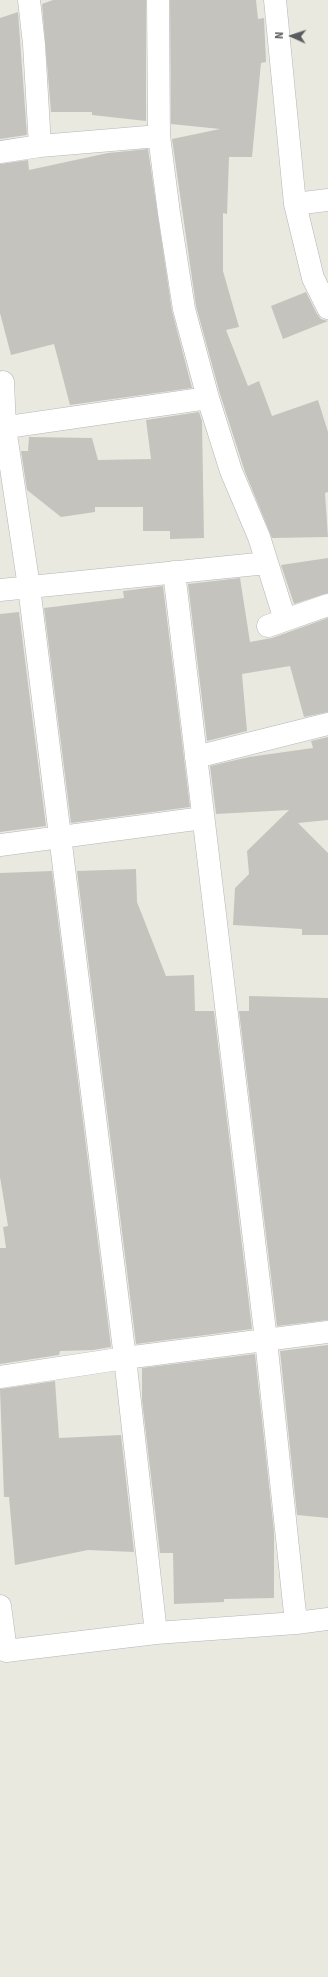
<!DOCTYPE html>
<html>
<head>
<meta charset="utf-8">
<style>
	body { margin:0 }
	#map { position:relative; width:328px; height:1977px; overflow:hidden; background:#eae9e0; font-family:"Source Sans 3",sans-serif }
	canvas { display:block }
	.north { position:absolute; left:272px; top:16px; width:40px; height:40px; -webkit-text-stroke:3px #fff; paint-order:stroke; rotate:273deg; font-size:11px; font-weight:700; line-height:16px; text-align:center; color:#595b5f }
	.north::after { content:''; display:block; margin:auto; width:14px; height:18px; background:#595b5f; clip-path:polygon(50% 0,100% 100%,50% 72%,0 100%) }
</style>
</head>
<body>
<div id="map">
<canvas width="328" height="1977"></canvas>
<div class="north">N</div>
</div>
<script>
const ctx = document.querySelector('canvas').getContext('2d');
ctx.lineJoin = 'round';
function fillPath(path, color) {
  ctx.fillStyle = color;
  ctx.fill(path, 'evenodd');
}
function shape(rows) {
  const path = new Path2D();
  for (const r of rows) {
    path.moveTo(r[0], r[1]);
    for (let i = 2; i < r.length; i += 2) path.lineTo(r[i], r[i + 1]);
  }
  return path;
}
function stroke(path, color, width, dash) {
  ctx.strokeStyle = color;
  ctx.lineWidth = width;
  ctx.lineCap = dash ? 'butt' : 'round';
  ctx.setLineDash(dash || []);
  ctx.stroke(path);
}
fillPath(shape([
	[53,0,146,0,146,121,92,115,92,112,51,112,42,4],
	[170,0,256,0,258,19,264,18,266,62,261,63,252,157,229,157,227,214,223,213,223,271,239,327,226,330,248,386,259,381,272,416,318,400,328,432,328,492,325,493,328,537,272,538,245,472,220,394,196,306,172,139,220,129,171,124],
	[18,12,27,135,0,139,0,18],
	[148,149,172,311,192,388,70,405,54,344,11,355,0,313,0,164,28,160,29,170,108,153],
	[306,292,317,314,321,319,328,321,283,339,271,306],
	[199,412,202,421,204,538,170,539,170,531,143,531,143,507,95,507,95,512,61,517,27,490,21,451,28,451,29,437,92,438,98,460,151,459,146,420],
	[328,558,328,593,294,604,281,565],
	[240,578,250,642,272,638,328,618,328,712,304,717,290,666,242,674,247,731,207,741,188,584],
	[163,586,190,807,71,823,44,608,124,598,123,591],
	[19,612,46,826,0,832,0,614],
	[328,737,328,820,298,823,328,853,328,935,302,935,302,929,233,925,235,888,249,874,247,851,289,810,216,814,210,766,249,757,313,748,311,741],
	[136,869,137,902,166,976,194,975,195,1011,214,1011,252,1329,136,1344,77,871],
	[52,871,111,1347,93,1350,60,1351,59,1355,0,1364,0,1248,6,1248,3,1227,8,1226,0,1177,0,873],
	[249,996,328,998,328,1320,277,1326,239,1011,249,1011],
	[328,1345,328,1518,297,1515,280,1351],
	[255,1354,274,1532,274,1598,224,1599,224,1602,174,1604,173,1553,160,1553,142,1400,142,1368],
	[55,1381,59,1438,121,1435,134,1552,88,1550,15,1565,9,1497,4,1497,0,1389]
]), '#c5c3bd');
const minor = shape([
	[29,0,34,44,40,146],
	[158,0,159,136,169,213,184,309,208,398,231,471,259,537,285,620],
	[275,0,295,204,313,278,328,308],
	[0,152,40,146,159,136],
	[295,204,328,200],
	[3,382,5,428,29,587,125,1358,156,1633],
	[0,428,208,398],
	[174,572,266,1340,296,1623],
	[0,590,267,563],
	[268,626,328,605],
	[196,757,328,724],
	[0,845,203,818],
	[0,1377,125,1358,328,1332],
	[0,1606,6,1651,156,1633,296,1623,328,1619]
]);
stroke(minor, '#b3b5b9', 23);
stroke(minor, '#fff', 22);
</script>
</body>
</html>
